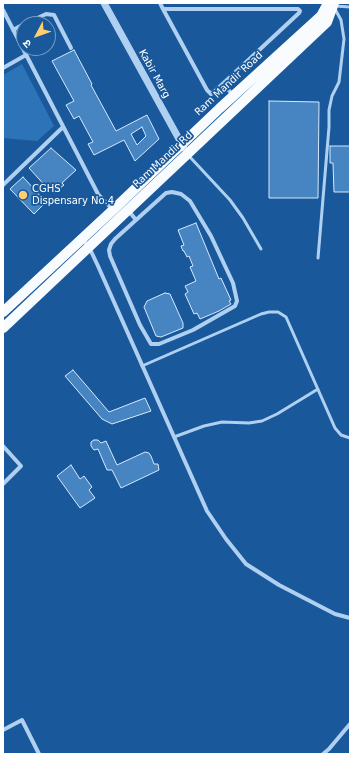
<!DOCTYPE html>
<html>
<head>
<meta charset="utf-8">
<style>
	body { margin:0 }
	#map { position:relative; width:353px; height:757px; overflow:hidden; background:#19589a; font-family:"DejaVu Sans","Noto Sans Devanagari",sans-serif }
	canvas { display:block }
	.frame { position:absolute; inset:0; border:4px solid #fff; pointer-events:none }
	.north { position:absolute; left:16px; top:16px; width:40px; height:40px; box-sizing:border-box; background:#19589a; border:1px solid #759bc2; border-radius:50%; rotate:229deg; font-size:11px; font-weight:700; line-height:16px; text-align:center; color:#fff }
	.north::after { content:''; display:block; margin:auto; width:14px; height:18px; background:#ffce6f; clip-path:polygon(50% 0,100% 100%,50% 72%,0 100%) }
</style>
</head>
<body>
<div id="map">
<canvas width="353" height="757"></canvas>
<div class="frame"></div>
<div class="north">उ</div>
</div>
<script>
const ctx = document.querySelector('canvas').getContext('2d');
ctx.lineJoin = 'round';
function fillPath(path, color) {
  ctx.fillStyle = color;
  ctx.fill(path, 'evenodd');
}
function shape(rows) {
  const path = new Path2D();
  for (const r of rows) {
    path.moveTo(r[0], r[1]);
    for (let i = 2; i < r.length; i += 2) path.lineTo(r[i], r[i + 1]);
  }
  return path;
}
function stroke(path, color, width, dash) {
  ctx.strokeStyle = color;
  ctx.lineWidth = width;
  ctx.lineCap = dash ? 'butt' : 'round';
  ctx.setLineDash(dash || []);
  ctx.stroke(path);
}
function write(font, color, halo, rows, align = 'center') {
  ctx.font = font + ' "DejaVu Sans",sans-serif';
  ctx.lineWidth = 3.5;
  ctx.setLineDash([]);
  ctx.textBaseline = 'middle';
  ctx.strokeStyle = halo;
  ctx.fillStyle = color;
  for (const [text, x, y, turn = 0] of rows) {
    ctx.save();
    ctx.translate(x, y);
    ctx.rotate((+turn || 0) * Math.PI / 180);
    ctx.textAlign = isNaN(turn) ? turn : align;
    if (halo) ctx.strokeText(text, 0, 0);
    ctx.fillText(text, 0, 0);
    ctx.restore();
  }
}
fillPath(shape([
	[22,64,54,126,37,141,3,138,3,75]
]), '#2d73b7');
const building = shape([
	[74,50,92,84,91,85,116,131,147,115,159,139,135,161,124,140,94,155,88,144,93,142,79,116,74,119,66,105,74,101,52,61,74,50],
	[142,127,146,136,137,145,131,134,142,127],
	[269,101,319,102,318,198,269,198,269,101],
	[330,146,350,146,350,192,334,192,333,163,330,163,330,146],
	[51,148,76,170,62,183,64,185,54,193,51,189,49,190,29,168,51,148],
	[23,177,46,202,34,214,10,189,23,177],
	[196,223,219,279,221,278,231,300,229,301,231,304,219,311,200,319,197,313,194,314,185,294,188,292,185,286,196,281,190,267,193,266,189,256,187,257,184,251,183,251,181,246,184,245,178,230,196,223],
	[165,293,170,294,183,323,183,328,161,337,156,336,144,307,147,301,165,293],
	[73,370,109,412,145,398,151,411,112,424,102,419,65,376,73,370],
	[94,440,98,440,101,443,106,441,117,465,145,452,149,453,151,456,154,464,158,464,159,470,121,488,112,470,107,470,98,449,94,450,91,446,91,442,94,440],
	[71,465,80,479,84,476,92,487,89,490,95,498,80,508,57,476,71,465]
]);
fillPath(building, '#4684c2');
stroke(building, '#d6e9fc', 1);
stroke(shape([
	[335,6,350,7],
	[189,156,230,200,243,218,261,249],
	[318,258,329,127,329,110,332,96,339,82,344,39,341,20,335,9],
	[142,366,261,314,269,312,278,312,286,317,335,428,341,435,350,438],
	[174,437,204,426,222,422,249,423,262,421,277,414,318,389]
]), '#afd0f1', 3);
stroke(shape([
	[160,3,163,9,207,90,211,94,214,92,299,13,300,11,298,9,163,9],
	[3,10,98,194,113,210],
	[25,24,46,14,54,15,71,48],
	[13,30,24,24],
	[3,68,26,55],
	[223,84,233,95],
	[3,185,63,127],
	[128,210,136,220,115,239,111,244,109,250,110,256,140,325,151,344,159,344,193,330,235,306,237,301,233,283,211,236,190,201,181,194,172,192,166,193,136,220],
	[82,239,89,247,98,266,207,511,226,539,246,564,279,585,335,614,350,618],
	[3,446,21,466,3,484],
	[3,730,22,720,39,754],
	[323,754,329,749,350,724]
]), '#afd0f1', 4);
stroke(shape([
	[104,3,184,148]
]), '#afd0f1', 7);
stroke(shape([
	[3,312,113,210,220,108,321,16,328,3],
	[3,328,327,22,334,3]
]), '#f9fcff', 10);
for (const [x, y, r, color] of [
	[23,195,5,"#ffce6f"]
]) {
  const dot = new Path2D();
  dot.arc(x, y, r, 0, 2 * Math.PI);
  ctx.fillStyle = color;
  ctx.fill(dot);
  stroke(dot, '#19589a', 1.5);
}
write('10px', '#fff', '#19589a', [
	["Kabir Marg",154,74,61],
	["Ram Mandir Road",229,84,-43],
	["Ram Mandir Rd",163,160,-43]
]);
write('10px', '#fff', '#19589a', [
	["CGHS",32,189],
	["Dispensary No.4",32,201]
], 'left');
</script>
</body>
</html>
